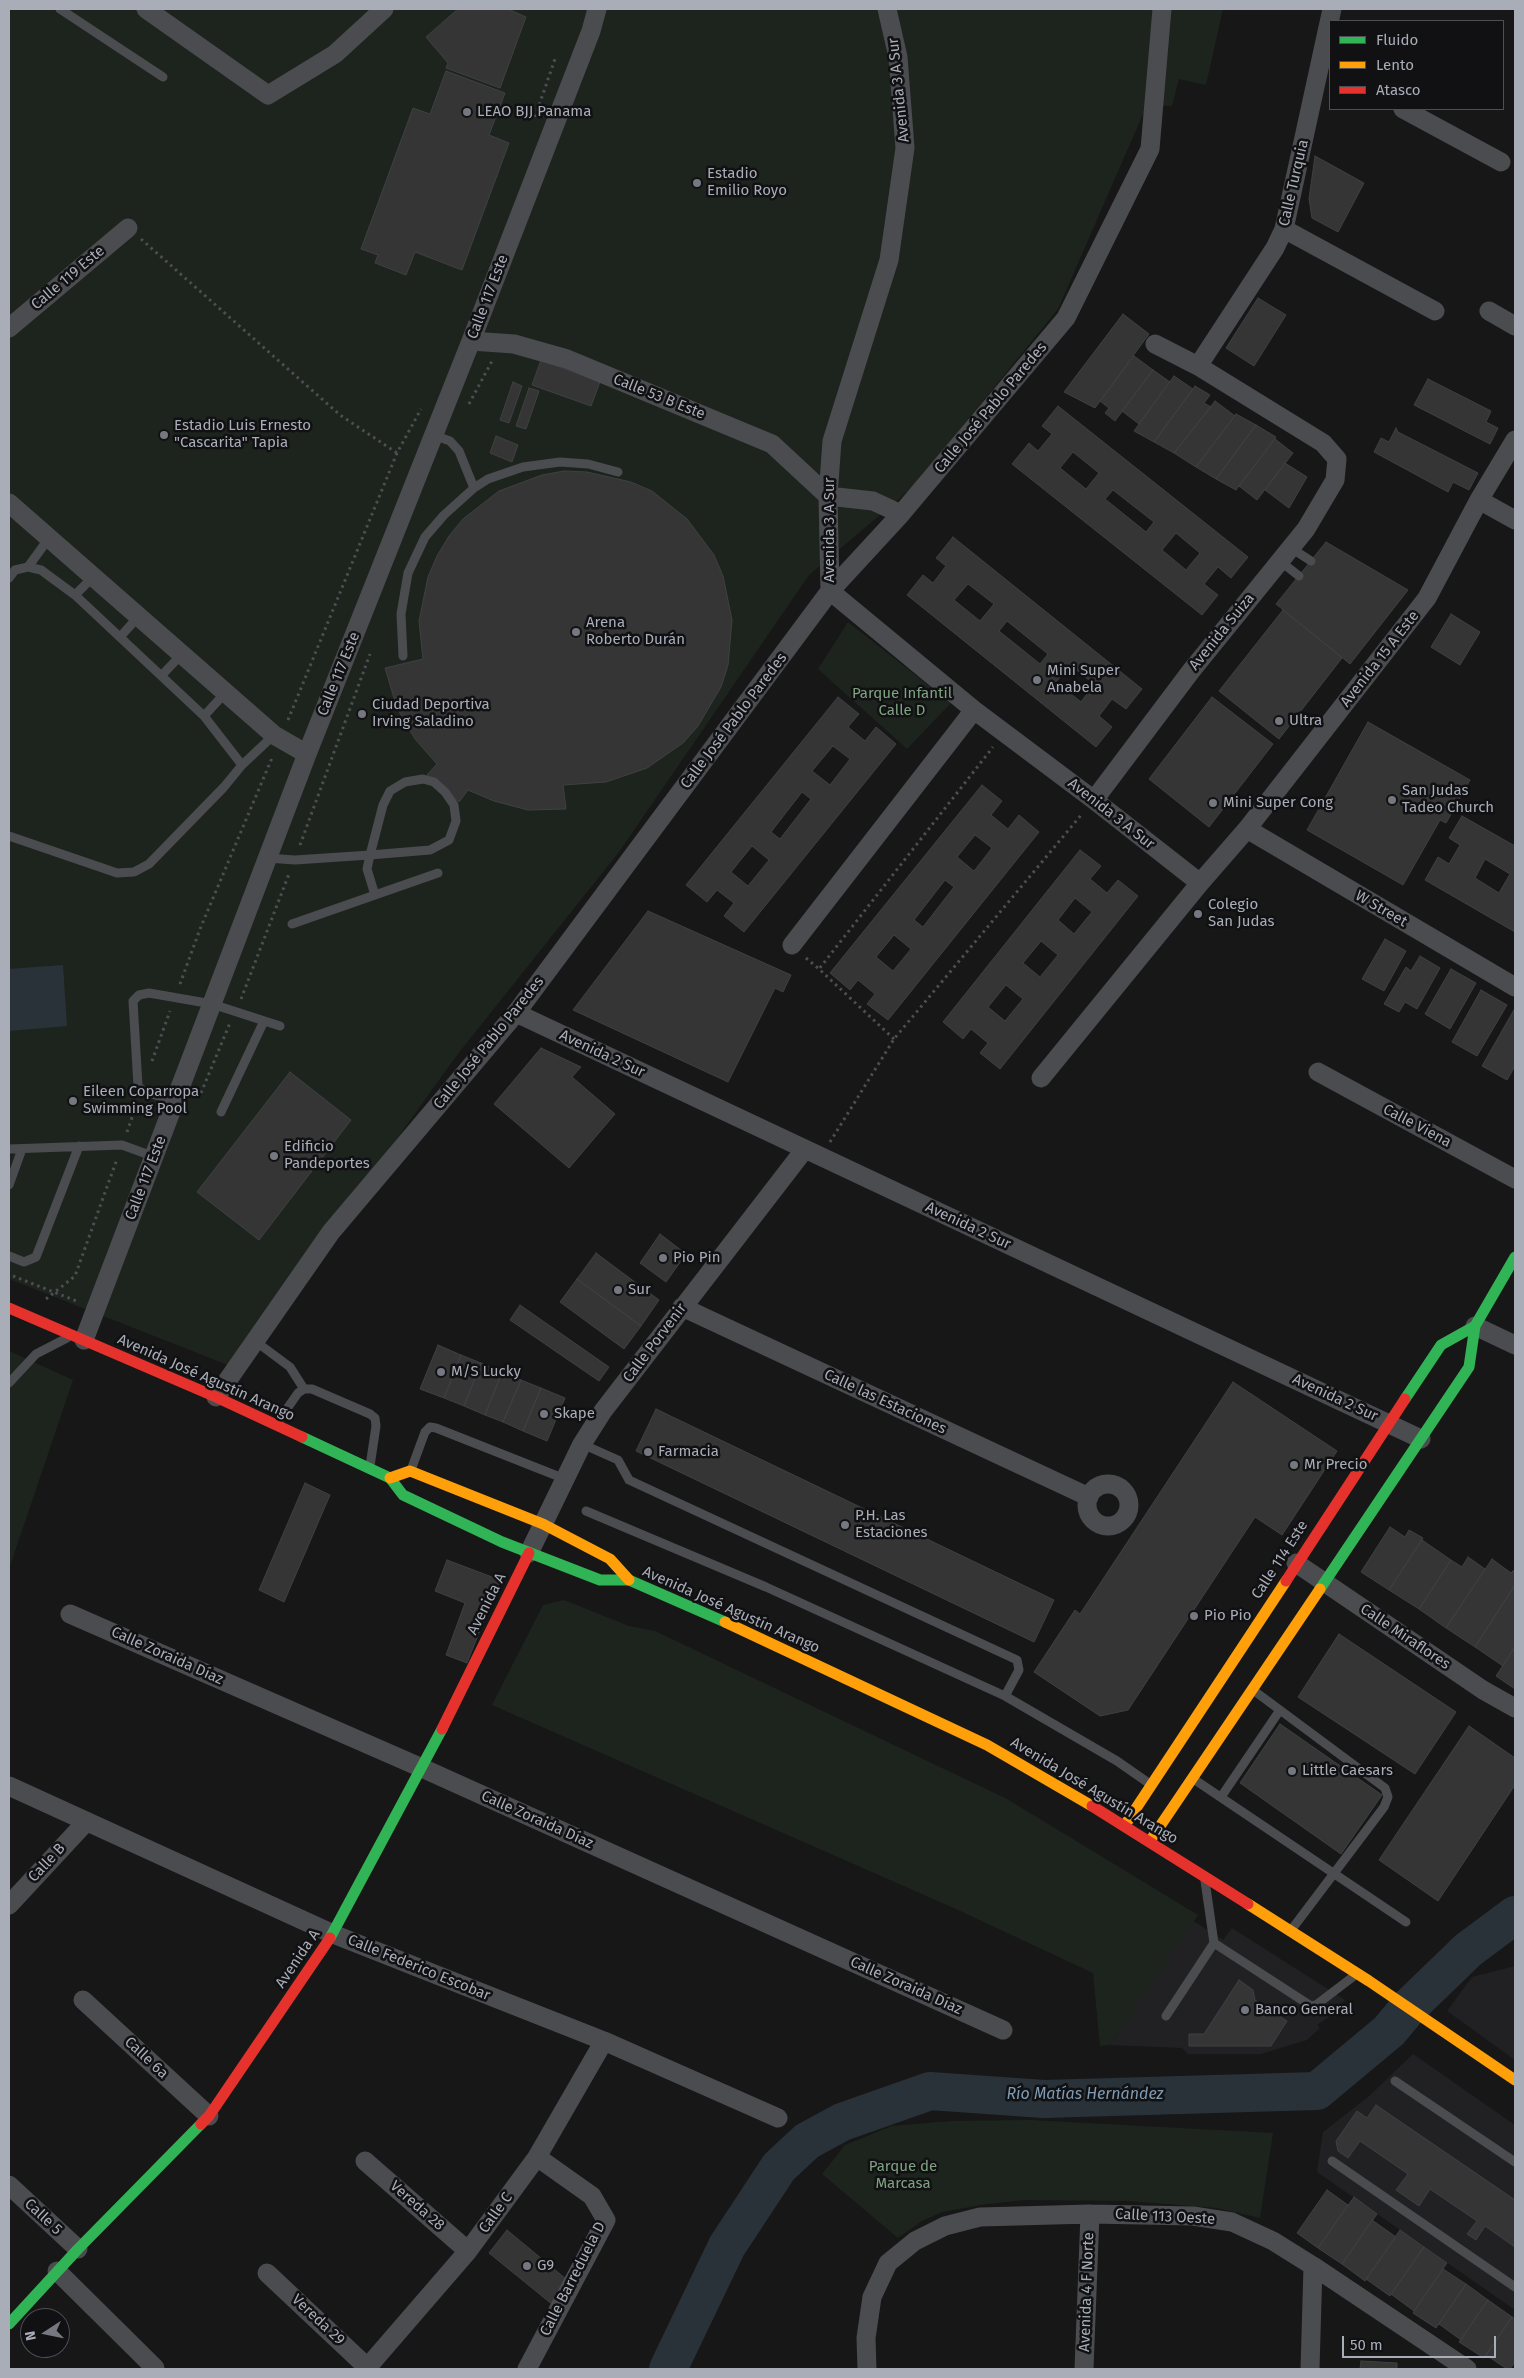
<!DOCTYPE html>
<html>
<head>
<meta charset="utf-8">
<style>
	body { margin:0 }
	#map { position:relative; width:1524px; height:2378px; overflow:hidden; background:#171717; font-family:"Fira Sans",sans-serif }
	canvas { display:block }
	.frame { position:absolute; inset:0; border:10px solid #a8adb8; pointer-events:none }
	.legend { position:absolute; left:1329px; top:20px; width:175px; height:90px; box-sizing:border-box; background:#111113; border:1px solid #4d4f55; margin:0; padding:6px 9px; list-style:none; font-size:15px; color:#a8adb8 }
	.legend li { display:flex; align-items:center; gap:10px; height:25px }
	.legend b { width:25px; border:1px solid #4d4f55 }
	.north { position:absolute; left:20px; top:2308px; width:50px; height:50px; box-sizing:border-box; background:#111113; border:1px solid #4d4f55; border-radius:50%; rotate:259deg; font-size:14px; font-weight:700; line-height:20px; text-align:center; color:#a8adb8 }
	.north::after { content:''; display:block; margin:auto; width:18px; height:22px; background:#757880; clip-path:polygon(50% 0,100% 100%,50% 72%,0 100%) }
	.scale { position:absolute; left:1342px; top:2336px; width:154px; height:22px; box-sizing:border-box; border:2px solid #a8adb8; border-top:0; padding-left:6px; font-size:15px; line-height:18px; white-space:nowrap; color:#a8adb8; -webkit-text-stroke:4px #111113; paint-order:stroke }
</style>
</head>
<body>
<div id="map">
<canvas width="1524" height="2378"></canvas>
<div class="frame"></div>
<ul class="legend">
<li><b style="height:6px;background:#30b455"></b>Fluido</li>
<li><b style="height:6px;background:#ff9f0a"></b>Lento</li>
<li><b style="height:6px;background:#e5322d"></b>Atasco</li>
</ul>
<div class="north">N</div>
<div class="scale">50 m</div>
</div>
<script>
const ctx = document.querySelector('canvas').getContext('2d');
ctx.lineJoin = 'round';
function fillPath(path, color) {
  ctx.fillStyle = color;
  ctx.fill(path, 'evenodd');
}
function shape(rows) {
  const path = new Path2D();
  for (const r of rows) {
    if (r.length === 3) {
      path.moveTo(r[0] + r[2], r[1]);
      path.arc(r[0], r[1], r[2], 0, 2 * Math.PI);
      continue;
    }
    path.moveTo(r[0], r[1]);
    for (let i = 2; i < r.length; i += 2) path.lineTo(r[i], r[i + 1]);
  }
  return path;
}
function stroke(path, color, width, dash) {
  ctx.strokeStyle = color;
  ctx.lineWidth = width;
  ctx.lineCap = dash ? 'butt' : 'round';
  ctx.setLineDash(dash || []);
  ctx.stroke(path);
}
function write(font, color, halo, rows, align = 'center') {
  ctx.font = font + ' "Fira Sans",sans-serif';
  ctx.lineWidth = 5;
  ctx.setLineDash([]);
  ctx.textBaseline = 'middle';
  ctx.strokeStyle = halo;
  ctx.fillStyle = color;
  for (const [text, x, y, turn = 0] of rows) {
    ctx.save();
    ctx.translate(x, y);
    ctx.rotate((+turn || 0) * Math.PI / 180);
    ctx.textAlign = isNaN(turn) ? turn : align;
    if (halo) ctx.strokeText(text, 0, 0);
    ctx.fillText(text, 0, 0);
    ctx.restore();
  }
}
fillPath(shape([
	[1193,1921,1223,1940,1232,1928,1345,2000,1330,2016,1317,2025,1320,2028,1307,2040,1261,2054,1188,2054,1182,2048,1110,2045],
	[1515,1966,1515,2060,1447,2011,1472,1977],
	[1413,2054,1515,2125,1515,2310,1317,2172,1323,2132,1368,2097]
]), '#212123');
fillPath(shape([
	[9,9,1223,9,1206,85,1179,79,1172,106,1147,105,1058,309,913,487,809,575,619,852,457,1055,233,1367,9,1279],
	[848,622,951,703,907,749,818,669],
	[9,1351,73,1380,9,1569],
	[564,1600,629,1626,655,1631,1007,1799,1198,1915,1110,2045,1100,2046,1093,1973,956,1909,492,1705,543,1605],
	[1030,2120,1273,2133,1260,2218,1217,2208,1128,2201,1025,2200,987,2204,942,2212,922,2221,898,2238,822,2174,845,2145,892,2126,951,2121]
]), '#1d241e');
fillPath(shape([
	[63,965,67,1026,9,1031,9,969]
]), '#2a3239');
stroke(shape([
	[668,2369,727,2246,779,2167,807,2141,842,2122,930,2091,1044,2099,1317,2091,1389,2031,1409,2007,1468,1950,1515,1915]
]), '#2a3239', 38);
const building = shape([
	[458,9,508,9,526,17,500,88,446,68,448,63,426,37,458,9],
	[446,71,505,93,489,135,509,143,462,270,415,252,406,275,375,263,378,255,361,249,413,108,430,114,446,71],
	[1315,156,1364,183,1338,232,1312,218,1309,199,1315,156],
	[1258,298,1286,315,1254,366,1226,348,1258,298],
	[1123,314,1149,334,1095,408,1064,392,1123,314],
	[1134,356,1153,370,1115,421,1105,413,1109,408,1100,401,1134,356],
	[541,360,600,382,591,406,532,385,541,360],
	[1153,370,1170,382,1139,424,1122,411,1153,370],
	[1174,376,1193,389,1154,442,1134,431,1174,376],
	[1428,379,1491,411,1486,422,1498,428,1490,444,1414,405,1428,379],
	[513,382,522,386,509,423,500,420,513,382],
	[1195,386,1210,395,1204,403,1211,407,1174,453,1154,442,1195,386],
	[529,388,539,391,526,429,516,426,529,388],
	[1215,401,1235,416,1196,467,1174,453,1215,401],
	[1058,406,1248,557,1231,578,1218,567,1204,584,1218,595,1202,615,1012,464,1029,443,1038,451,1052,434,1042,426,1058,406],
	[1073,452,1099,473,1086,489,1060,468,1073,452],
	[1113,490,1154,522,1146,532,1105,499,1113,490],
	[1176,533,1200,553,1186,570,1162,550,1176,533],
	[1236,414,1256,425,1216,479,1196,467,1236,414],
	[1256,425,1276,437,1236,490,1216,479,1256,425],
	[1396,428,1398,432,1478,473,1469,490,1453,482,1448,492,1374,452,1381,438,1389,442,1396,428],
	[496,436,518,445,512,462,490,453,496,436],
	[1275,439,1293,453,1257,500,1239,486,1275,439],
	[1285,463,1307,477,1289,508,1265,490,1285,463],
	[564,471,587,472,631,482,652,491,687,519,714,555,723,576,732,620,728,665,721,687,698,726,683,743,647,768,606,782,563,785,566,809,528,810,494,801,468,790,459,802,427,775,437,764,415,739,397,708,385,668,423,659,419,621,428,577,437,556,449,536,463,519,499,491,542,475,564,471],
	[953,537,1142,689,1126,709,1112,699,1099,716,1112,727,1096,747,907,595,923,575,933,583,946,566,936,558,953,537],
	[968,584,994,604,980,621,954,600,968,584],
	[1007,621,1048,654,1040,664,999,631,1007,621],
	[1070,665,1094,684,1081,702,1056,682,1070,665],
	[1326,542,1408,590,1350,664,1276,604,1326,542],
	[1283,610,1342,658,1279,739,1219,691,1283,610],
	[1451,614,1480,632,1460,665,1431,647,1451,614],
	[838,697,859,714,848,727,865,741,876,727,896,744,744,932,724,916,734,903,717,890,707,902,686,885,838,697],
	[833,746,850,759,830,785,812,771,833,746],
	[802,792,811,799,780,839,771,832,802,792],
	[752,846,769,860,748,886,731,872,752,846],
	[1212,697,1273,744,1209,827,1149,779,1212,697],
	[1368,722,1470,780,1446,823,1440,820,1403,885,1307,830,1368,722],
	[982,785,1002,801,991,815,1008,829,1019,815,1039,832,888,1020,867,1004,875,994,858,980,850,990,830,973,982,785],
	[975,835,992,848,974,871,957,857,975,835],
	[945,880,954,887,923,927,914,920,945,880],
	[894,935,911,949,893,971,876,957,894,935],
	[1462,816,1515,846,1515,932,1425,880,1438,857,1449,864,1460,845,1449,838,1462,816],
	[1485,859,1510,874,1499,893,1475,878,1485,859],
	[1080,850,1101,866,1090,879,1107,893,1118,880,1138,896,1000,1069,980,1053,988,1043,971,1029,963,1039,943,1022,1080,850],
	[1075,898,1092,912,1074,934,1058,920,1075,898],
	[1041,941,1058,955,1040,977,1023,963,1041,941],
	[1006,985,1023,999,1005,1021,988,1007,1006,985],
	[648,911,791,975,783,992,775,988,728,1082,573,1010,648,911],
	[1385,939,1406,951,1384,991,1362,979,1385,939],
	[1420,956,1440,968,1417,1009,1405,1002,1399,1012,1384,1004,1406,967,1411,971,1420,956],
	[1451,969,1476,983,1450,1029,1425,1014,1451,969],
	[1481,990,1507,1005,1477,1056,1452,1042,1481,990],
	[1515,1008,1515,1066,1507,1080,1482,1066,1515,1008],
	[541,1048,581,1067,572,1077,615,1114,569,1168,494,1104,541,1048],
	[290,1072,351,1120,259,1240,197,1192,290,1072],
	[660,1234,686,1254,666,1282,640,1263,660,1234],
	[596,1253,659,1300,641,1326,577,1279,596,1253],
	[577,1279,641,1326,624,1349,560,1302,577,1279],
	[520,1305,609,1367,599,1381,510,1320,520,1305],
	[438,1345,461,1355,444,1398,420,1389,438,1345],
	[461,1355,481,1363,464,1406,444,1398,461,1355],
	[481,1363,502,1372,485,1415,464,1406,481,1363],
	[502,1372,521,1380,503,1422,485,1415,502,1372],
	[521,1380,541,1388,523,1431,503,1422,521,1380],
	[1233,1382,1337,1451,1282,1535,1255,1517,1128,1710,1100,1716,1034,1672,1075,1610,1080,1614,1233,1382],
	[541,1388,565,1398,547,1441,523,1431,541,1388],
	[656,1409,1054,1600,1034,1642,636,1451,656,1409],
	[305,1483,330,1495,284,1602,259,1590,305,1483],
	[1390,1527,1405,1537,1409,1530,1423,1538,1389,1590,1361,1572,1390,1527],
	[1422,1540,1451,1560,1419,1609,1389,1590,1422,1540],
	[1468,1557,1485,1569,1446,1628,1419,1609,1451,1560,1462,1567,1468,1557],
	[1492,1559,1511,1573,1515,1569,1515,1585,1475,1647,1446,1628,1492,1559],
	[447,1560,500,1580,467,1663,446,1655,465,1603,435,1591,447,1560],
	[1515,1585,1515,1647,1503,1666,1475,1647,1515,1585],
	[1339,1634,1456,1712,1415,1774,1298,1697,1339,1634],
	[1515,1647,1515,1689,1496,1676,1515,1647],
	[1280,1724,1382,1795,1341,1854,1240,1783,1280,1724],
	[1469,1726,1515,1758,1515,1785,1438,1901,1379,1860,1469,1726],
	[1239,1980,1253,1990,1255,2000,1287,2021,1271,2046,1189,2046,1189,2034,1204,2034,1239,1980],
	[1376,2105,1515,2200,1515,2247,1485,2226,1476,2240,1467,2234,1477,2221,1430,2189,1419,2206,1396,2190,1408,2174,1360,2141,1348,2158,1338,2151,1336,2141,1357,2111,1367,2118,1376,2105],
	[1327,2190,1348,2205,1318,2248,1297,2233,1327,2190],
	[1354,2197,1377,2214,1342,2264,1318,2248,1354,2197],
	[1372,2220,1396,2237,1365,2281,1342,2264,1372,2220],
	[507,2230,566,2279,553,2305,489,2253,507,2230],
	[1400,2230,1424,2247,1390,2296,1366,2279,1400,2230],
	[1424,2247,1447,2263,1414,2311,1391,2294,1424,2247],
	[1443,2269,1466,2284,1436,2328,1413,2313,1443,2269],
	[1466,2284,1488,2300,1461,2340,1439,2324,1466,2284],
	[1488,2300,1512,2317,1484,2358,1459,2342,1488,2300],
	[1512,2317,1515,2319,1515,2362,1510,2369,1507,2369,1486,2355,1512,2317],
	[1361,2361,1397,2363,1397,2369,1360,2369,1361,2361]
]);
fillPath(building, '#353536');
stroke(building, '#3f4043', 1);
stroke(shape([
	[535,117,556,56],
	[141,239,340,415,397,453],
	[469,404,492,361],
	[288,720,397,453,421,409],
	[300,845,370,654],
	[806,958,819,969],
	[180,984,200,929,272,758],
	[241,999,289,874],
	[894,1039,819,969,993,747],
	[152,1061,170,1011],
	[201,1093,230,1023],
	[127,1132,137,1103],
	[830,1142,894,1039,1082,814],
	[13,1276,79,1302],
	[46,1299,75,1276,117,1159]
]), '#4d4e52', 3, [2.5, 4]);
stroke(shape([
	[60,9,163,77],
	[433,435,450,441,459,451,474,488],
	[1291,548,1311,561],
	[1280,561,1299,576],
	[28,567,49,538],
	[9,578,15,570,28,567,41,570,75,595,204,716,242,765],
	[75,595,93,577],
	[120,637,139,616],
	[403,656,401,614,408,573,425,537,444,515,474,488,488,479,523,467,560,462,588,464,618,472],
	[162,675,182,654],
	[204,716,226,692],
	[9,836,117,873,134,872,149,864,224,787,242,765,274,735],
	[267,858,295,860,370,855,430,850,449,840,456,821,454,805,445,792,434,782,423,779,405,782,390,791,383,805,370,855,367,869,375,895],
	[292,924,438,873],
	[175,1102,142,1090,138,1086,133,1001,139,995,149,993,212,1004,280,1026],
	[221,1112,264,1021],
	[9,1149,122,1145,155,1157],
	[9,1185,22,1149],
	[9,1256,24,1262,36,1257,79,1146],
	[255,1341,290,1367,304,1389],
	[9,1383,36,1354,67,1338],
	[277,1423,298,1393,304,1389,312,1389,370,1414,375,1418,376,1426,370,1466],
	[582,1444,618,1460,629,1480,1017,1660,1019,1670,1005,1696],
	[411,1470,425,1432,430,1427,436,1428,565,1479],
	[586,1511,766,1587,1005,1696,1117,1761,1150,1784],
	[1253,1690,1385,1788,1388,1797,1384,1807,1292,1929],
	[1195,1780,1406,1922],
	[1221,1797,1280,1710],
	[1214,1943,1311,2006,1316,2005,1354,1976],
	[1166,2016,1214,1943,1205,1881],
	[1395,2081,1515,2162],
	[1332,2161,1515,2287]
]), '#4b4c50', 9);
stroke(shape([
	[146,9,268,95,335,54,384,9],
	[887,9,898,57,905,148,889,260,832,441,828,496,830,591,974,710,1094,800,1200,883],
	[1403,109,1501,162],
	[1284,229,1435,311],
	[1489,311,1515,326],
	[9,328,128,228],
	[471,341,514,344,567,359,772,444,828,496,873,501,901,514],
	[1198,366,1275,248,1284,229,1332,9],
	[1479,500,1515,520],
	[9,503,274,735,307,754],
	[1094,800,1191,671,1306,529,1335,480,1337,459,1323,443,1198,366,1155,344],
	[1247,829,1515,987],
	[792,945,974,710],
	[516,1013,1421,1439],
	[1318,1072,1515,1179],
	[1041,1078,1200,883,1247,829,1427,598,1479,500,1515,440],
	[682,1307,1089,1497],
	[1475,1326,1515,1345],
	[84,1340,307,754,471,341,591,31,597,9],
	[216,1397,331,1232,516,1013,830,591,901,514,1066,318,1150,149,1162,9],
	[1108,1505,21],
	[529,1553,582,1444,603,1411,805,1149],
	[1296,1563,1483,1690,1515,1708],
	[70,1614,422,1768,1003,2030],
	[9,1786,333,1934,604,2041,778,2118],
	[9,1905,86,1822],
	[83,2000,209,2116],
	[365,2161,468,2251],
	[9,2185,78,2249],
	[57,2271,155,2368],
	[267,2273,368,2368],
	[366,2369,468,2251,537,2157,604,2041],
	[527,2369,606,2220,592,2196,537,2157],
	[867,2369,866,2338,872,2297,888,2263,915,2241,945,2226,980,2217,1090,2214,1193,2216,1232,2222,1273,2241,1313,2266,1467,2369],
	[1084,2369,1090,2214],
	[1310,2369,1313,2266]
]), '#4b4c50', 19);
stroke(shape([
	[1475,1326,1515,1257],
	[302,1437,390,1478,403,1495,502,1542,600,1580,629,1580,725,1622],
	[1320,1589,1469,1367,1475,1326,1441,1345,1405,1399],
	[330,1938,442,1729],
	[9,2324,78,2249,201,2124]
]), '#30b455', 11);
stroke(shape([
	[390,1478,410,1471,543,1524,610,1559,629,1580],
	[725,1622,987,1745,1092,1806],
	[1125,1825,1286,1581],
	[1150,1841,1320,1589],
	[1248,1904,1369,1981,1515,2080]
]), '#ff9f0a', 11);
stroke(shape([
	[9,1308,216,1397,302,1437],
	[1286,1581,1405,1399],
	[442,1729,529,1553],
	[1092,1806,1248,1904],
	[201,2124,209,2116,330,1938]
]), '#e5322d', 11);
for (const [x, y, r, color] of [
	[467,112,5,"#757880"],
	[697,183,5,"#757880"],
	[164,435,5,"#757880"],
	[576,632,5,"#757880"],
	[1037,680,5,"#757880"],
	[362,714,5,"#757880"],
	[1279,721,5,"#757880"],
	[1392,800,5,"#757880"],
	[1213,803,5,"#757880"],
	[1198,914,5,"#757880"],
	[73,1101,5,"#757880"],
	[274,1156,5,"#757880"],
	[663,1258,5,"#757880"],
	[618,1290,5,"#757880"],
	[441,1372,5,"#757880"],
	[544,1414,5,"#757880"],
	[648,1452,5,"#757880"],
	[1294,1465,5,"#757880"],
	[845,1525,5,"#757880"],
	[1194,1616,5,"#757880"],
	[1292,1771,5,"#757880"],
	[1245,2010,5,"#757880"],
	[527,2266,5,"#757880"]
]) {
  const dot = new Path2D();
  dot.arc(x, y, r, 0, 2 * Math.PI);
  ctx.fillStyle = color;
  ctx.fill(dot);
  stroke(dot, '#111113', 2);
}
write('15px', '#a8adb8', '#111113', [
	["Avenida 3 A Sur",899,90,-96],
	["Calle Turquia",1294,183,-77],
	["Calle 119 Este",68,278,-40],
	["Calle 117 Este",488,297,-69],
	["Calle 53 B Este",659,397,22],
	["Calle José Pablo Paredes",991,408,-50],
	["Avenida 3 A Sur",830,530,-90],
	["Avenida Suiza",1222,632,-51],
	["Avenida 15 A Este",1380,659,-52],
	["Calle 117 Este",339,674,-68],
	["Calle José Pablo Paredes",734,721,-53],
	["Avenida 3 A Sur",1111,814,38],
	["W Street",1381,909,30],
	["Calle José Pablo Paredes",489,1043,-51],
	["Avenida 2 Sur",602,1054,25],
	["Calle Viena",1417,1126,28],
	["Calle 117 Este",146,1178,-69],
	["Avenida 2 Sur",968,1226,25],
	["Calle Porvenir",655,1343,-53],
	["Avenida José Agustín Arango",206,1378,24],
	["Avenida 2 Sur",1335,1398,25],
	["Calle las Estaciones",885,1402,25],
	["Calle 114 Este",1280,1560,-57],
	["Avenida A",487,1604,-63],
	["Avenida José Agustín Arango",731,1610,24],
	["Calle Miraflores",1405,1637,34],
	["Calle Zoraida Díaz",167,1656,24],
	["Avenida José Agustín Arango",1094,1791,31],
	["Calle Zoraida Díaz",537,1820,24],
	["Calle B",47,1863,-47],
	["Avenida A",298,1959,-56],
	["Calle Federico Escobar",419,1968,22],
	["Calle Zoraida Díaz",906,1986,24],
	["Calle 6a",146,2058,43],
	["Vereda 28",417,2206,41],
	["Calle C",496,2213,-54],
	["Calle 5",43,2217,43],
	["Calle 113 Oeste",1165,2217,3],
	["Calle Barreduela D",573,2279,-63],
	["Avenida 4 F Norte",1087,2292,-88],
	["Vereda 29",318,2320,43]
]);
write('15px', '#a8adb8', '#111113', [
	["LEAO BJJ Panama",477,112],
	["Estadio",707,174],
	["Emilio Royo",707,191],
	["Estadio Luis Ernesto",174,426],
	["\"Cascarita\" Tapia",174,443],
	["Arena",586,623],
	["Roberto Durán",586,640],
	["Mini Super",1047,671],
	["Anabela",1047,688],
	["Ciudad Deportiva",372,705],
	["Irving Saladino",372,722],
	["Ultra",1289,721],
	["San Judas",1402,791],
	["Tadeo Church",1402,808],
	["Mini Super Cong",1223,803],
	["Colegio",1208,905],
	["San Judas",1208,922],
	["Eileen Coparropa",83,1092],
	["Swimming Pool",83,1109],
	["Edificio",284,1147],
	["Pandeportes",284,1164],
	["Pio Pin",673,1258],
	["Sur",628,1290],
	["M/S Lucky",451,1372],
	["Skape",554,1414],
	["Farmacia",658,1452],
	["Mr Precio",1304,1465],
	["P.H. Las",855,1516],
	["Estaciones",855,1533],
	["Pio Pio",1204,1616],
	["Little Caesars",1302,1771],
	["Banco General",1255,2010],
	["G9",537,2266]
], 'left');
write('15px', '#7fa381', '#111113', [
	["Parque Infantil",902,694],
	["Calle D",902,711],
	["Parque de",903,2167],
	["Marcasa",903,2184]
]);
write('italic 16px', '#7f9bb3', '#111113', [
	["Río Matías Hernández",1085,2095]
]);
</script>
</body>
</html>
